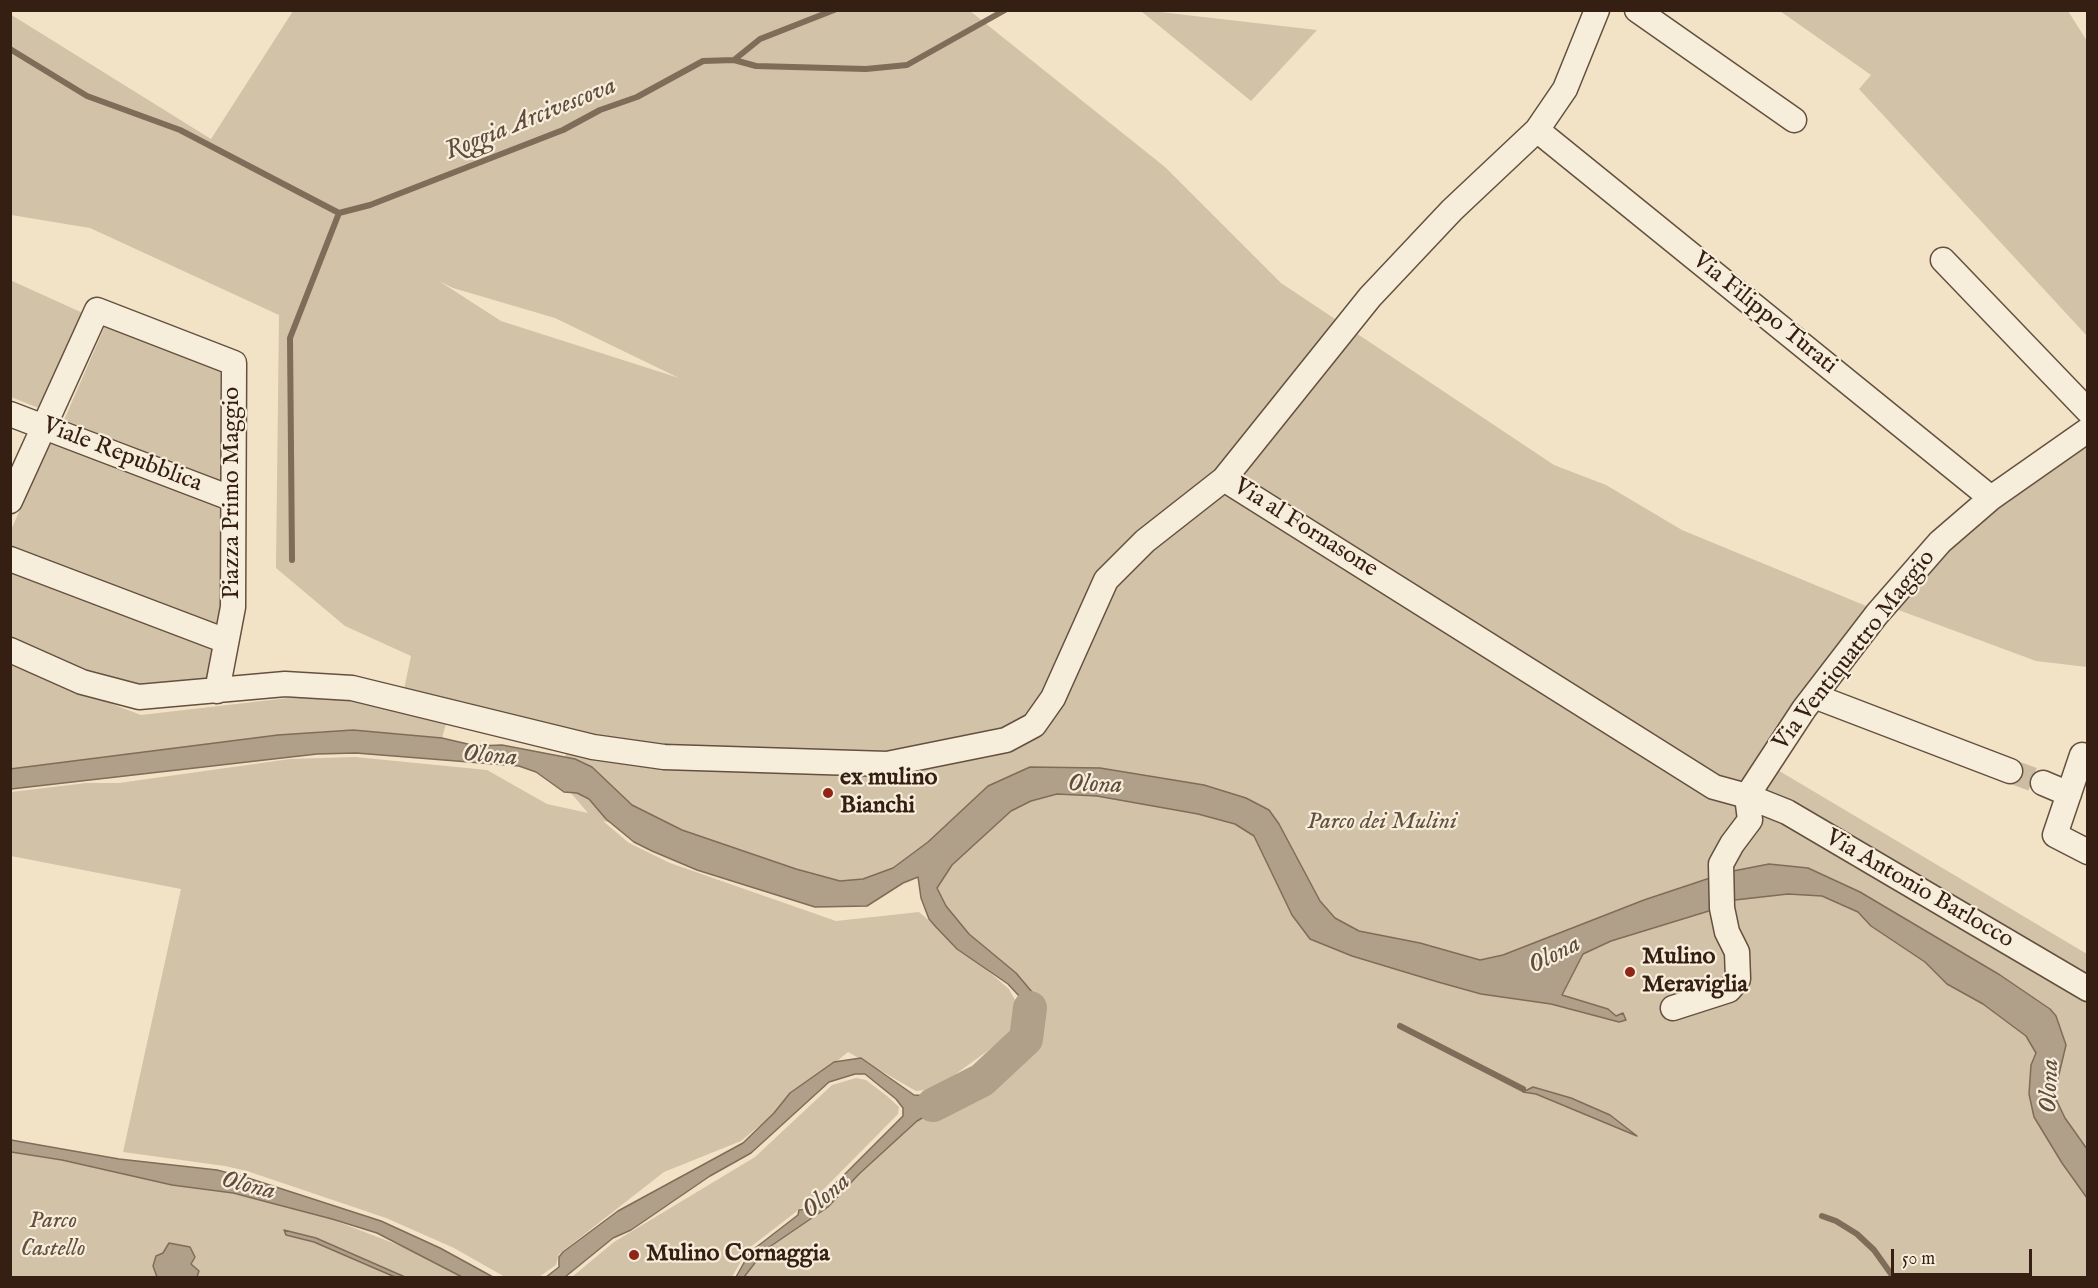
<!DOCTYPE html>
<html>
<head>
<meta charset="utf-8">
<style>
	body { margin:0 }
	#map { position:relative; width:2098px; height:1288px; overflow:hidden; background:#f2e3c7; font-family:"IM FELL English",serif }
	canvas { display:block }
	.frame { position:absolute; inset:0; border:12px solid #341f12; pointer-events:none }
	.scale { position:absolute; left:1891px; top:1249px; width:141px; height:27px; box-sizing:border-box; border:3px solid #341f12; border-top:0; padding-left:8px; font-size:18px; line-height:21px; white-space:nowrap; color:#341f12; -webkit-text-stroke:4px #f7eddb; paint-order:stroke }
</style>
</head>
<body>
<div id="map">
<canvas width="2098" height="1288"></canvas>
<div class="frame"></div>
<div class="scale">50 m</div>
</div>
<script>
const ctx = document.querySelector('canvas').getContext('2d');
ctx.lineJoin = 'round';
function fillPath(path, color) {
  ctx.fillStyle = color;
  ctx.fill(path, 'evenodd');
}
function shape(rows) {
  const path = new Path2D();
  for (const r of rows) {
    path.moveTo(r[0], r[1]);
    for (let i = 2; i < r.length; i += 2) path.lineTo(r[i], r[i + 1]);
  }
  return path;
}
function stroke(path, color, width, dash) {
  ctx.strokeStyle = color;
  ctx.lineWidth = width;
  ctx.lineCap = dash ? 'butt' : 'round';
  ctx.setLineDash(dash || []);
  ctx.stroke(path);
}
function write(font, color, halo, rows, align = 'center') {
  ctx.font = font + ' "IM FELL English",serif';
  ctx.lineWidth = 4.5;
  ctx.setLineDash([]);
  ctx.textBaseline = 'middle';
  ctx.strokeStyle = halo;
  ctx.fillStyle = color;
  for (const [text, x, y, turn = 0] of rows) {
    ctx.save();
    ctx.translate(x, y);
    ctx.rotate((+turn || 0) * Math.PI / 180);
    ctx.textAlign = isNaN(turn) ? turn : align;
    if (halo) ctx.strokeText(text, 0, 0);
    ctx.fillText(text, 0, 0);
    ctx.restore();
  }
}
fillPath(shape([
	[293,11,970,11,1165,167,1281,283,1554,465,1606,485,1682,530,1888,615,1776,769,2087,954,2087,1277,744,1277,752,1257,785,1234,919,1102,973,1076,1003,1053,1025,1015,1022,993,940,917,923,873,810,903,693,843,603,821,629,843,670,863,836,921,919,912,1009,989,1020,1009,1011,1034,935,1089,916,1091,848,1052,741,1141,664,1172,559,1254,556,1265,539,1277,505,1277,454,1248,386,1218,247,1171,225,1166,123,1152,181,889,11,856,11,792,86,783,119,783,290,759,355,757,487,770,547,804,588,813,559,779,571,736,403,694,411,656,345,626,276,568,279,315,90,228,11,215,10,14,211,139],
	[439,281,453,288,555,318,679,378,501,321],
	[1141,11,1151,11,1317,30,1251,101],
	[1780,11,2068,11,2087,41,2087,336,1859,89,1871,75],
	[10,280,85,314,41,409,11,397],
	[105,326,220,370,221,481,64,420],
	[2087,430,2087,667,2036,661,1885,605],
	[51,440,224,505,223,604,218,629,11,546,11,530],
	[10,566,218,644,212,684,142,688,87,675,11,640],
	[10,665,141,715,288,698,346,697,448,717,442,738,353,730,315,732,11,769],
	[856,1078,866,1080,887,1096,899,1107,898,1114,819,1194,748,1249,732,1277,572,1277,614,1242,755,1157,832,1085],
	[10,1141,315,1213,482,1277,11,1277]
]), '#d2c2a8');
const water = shape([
	[353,730,442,738,476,746,502,745,575,759,592,767,632,805,682,830,796,869,840,881,863,879,893,868,928,842,988,786,1030,767,1100,768,1204,785,1246,798,1269,810,1279,824,1320,901,1335,918,1359,931,1420,943,1480,960,1503,955,1644,900,1728,872,1769,864,1808,868,1860,892,2000,975,2050,1009,2056,1016,2066,1045,2054,1095,2065,1118,2087,1149,2087,1198,2062,1163,2034,1117,2029,1094,2031,1065,2036,1053,2026,1036,1983,1004,1947,984,1925,962,1871,926,1858,912,1822,896,1788,894,1726,901,1712,910,1611,941,1583,954,1562,995,1608,1009,1616,1016,1623,1013,1626,1020,1619,1022,1551,1004,1481,994,1438,982,1352,956,1310,939,1292,915,1254,836,1235,824,1198,814,1097,796,1057,794,1031,801,1011,811,952,865,937,888,946,906,969,934,1016,973,1032,992,1038,1004,1039,1019,1021,1044,958,1097,917,1121,859,1174,828,1207,765,1250,744,1277,736,1277,750,1252,798,1215,799,1210,806,1209,820,1199,903,1116,903,1108,896,1099,865,1074,855,1074,829,1082,751,1153,710,1176,631,1230,613,1238,565,1277,546,1277,559,1267,559,1257,563,1252,618,1211,743,1143,774,1113,790,1093,834,1062,861,1058,914,1095,932,1096,952,1087,1013,1035,1023,1019,1021,998,1008,984,957,949,936,927,929,919,921,898,918,877,903,883,867,906,815,907,697,870,652,851,634,842,606,819,589,799,577,793,564,792,536,772,519,766,356,753,317,754,11,789,10,769,278,735,353,730],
	[1533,1087,1571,1098,1610,1115,1637,1136,1536,1094,1523,1092,1533,1087],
	[11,1140,119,1159,217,1170,248,1178,381,1221,440,1248,493,1277,462,1277,377,1233,332,1219,233,1193,172,1185,62,1160,11,1152,11,1140],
	[284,1230,316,1238,405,1277,395,1277,314,1242,286,1235,284,1230],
	[169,1243,190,1247,195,1257,191,1264,199,1271,197,1277,157,1277,153,1266,156,1256,163,1253,169,1243]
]);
fillPath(water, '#b1a089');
stroke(water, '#7f6c59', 1.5);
stroke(shape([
	[10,49,87,96,180,130,339,213],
	[734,60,760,39,834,10],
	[292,560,290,338,339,213,370,205,563,130,600,110,637,97,703,61,734,60,756,66,866,69,907,65,1005,10],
	[1400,1026,1523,1089],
	[1822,1216,1836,1221,1857,1234,1874,1250,1894,1278]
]), '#7f6c59', 6);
stroke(shape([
	[933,1105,982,1080,1026,1039,1030,1008]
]), '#b1a089', 34);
stroke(shape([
	[2010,771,2043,783]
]), '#ccbca3', 24, [24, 12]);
const minor = shape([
	[1637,10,1794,120],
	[1537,130,1991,498],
	[1943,260,2088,411],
	[10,414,233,499],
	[1224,479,1714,787,1747,796,1787,812,2088,989],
	[10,501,97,310,234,363,233,607,217,691],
	[10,559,226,641],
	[10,650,82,682,139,697,285,684,352,688,593,747,664,757,887,764,1006,740,1034,725,1053,698,1106,580,1145,541,1224,479,1370,297,1452,210,1537,130,1565,89,1597,10],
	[1814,696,2010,771],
	[2088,756,2082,755,2055,835,2088,852],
	[2043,783,2069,794],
	[1747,796,1804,709,1877,614,1940,542,1991,498,2088,430],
	[1673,1008,1729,990,1738,979,1737,952,1727,932,1722,908,1721,864,1732,844,1750,820,1747,796]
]);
stroke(minor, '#64503f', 27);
stroke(minor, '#f7eddb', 24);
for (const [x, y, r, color] of [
	[828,793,6,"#8f2418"],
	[1630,972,6,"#8f2418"],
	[634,1255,6,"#8f2418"]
]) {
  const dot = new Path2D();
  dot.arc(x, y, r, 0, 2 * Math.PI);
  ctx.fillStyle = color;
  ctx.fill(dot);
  stroke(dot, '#f7eddb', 2);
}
write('24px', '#341f12', '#f7eddb', [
	["Via Filippo Turati",1764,314,39],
	["Viale Repubblica",122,456,21],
	["Piazza Primo Maggio",233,493,-90],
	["Via al Fornasone",1305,529,32],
	["Via Ventiquattro Maggio",1855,651,-52],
	["Via Antonio Barlocco",1919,890,30]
]);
write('bold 24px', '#341f12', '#f7eddb', [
	["ex mulino",840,779],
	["Bianchi",840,807],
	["Mulino",1642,958],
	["Meraviglia",1642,986],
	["Mulino Cornaggia",646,1255]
], 'left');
write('italic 24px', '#63503f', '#f7eddb', [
	["Parco dei Mulini",1382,823],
	["Parco",53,1222],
	["Castello",53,1250]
]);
write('italic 26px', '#604c3c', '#f7eddb', [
	["Roggia Arcivescova",531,120,-22],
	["Olona",490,757,5],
	["Olona",1095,786,2],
	["Olona",1555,956,-27],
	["Olona",2051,1086,-88],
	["Olona",248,1187,14],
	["Olona",827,1197,-41]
]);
</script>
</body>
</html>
